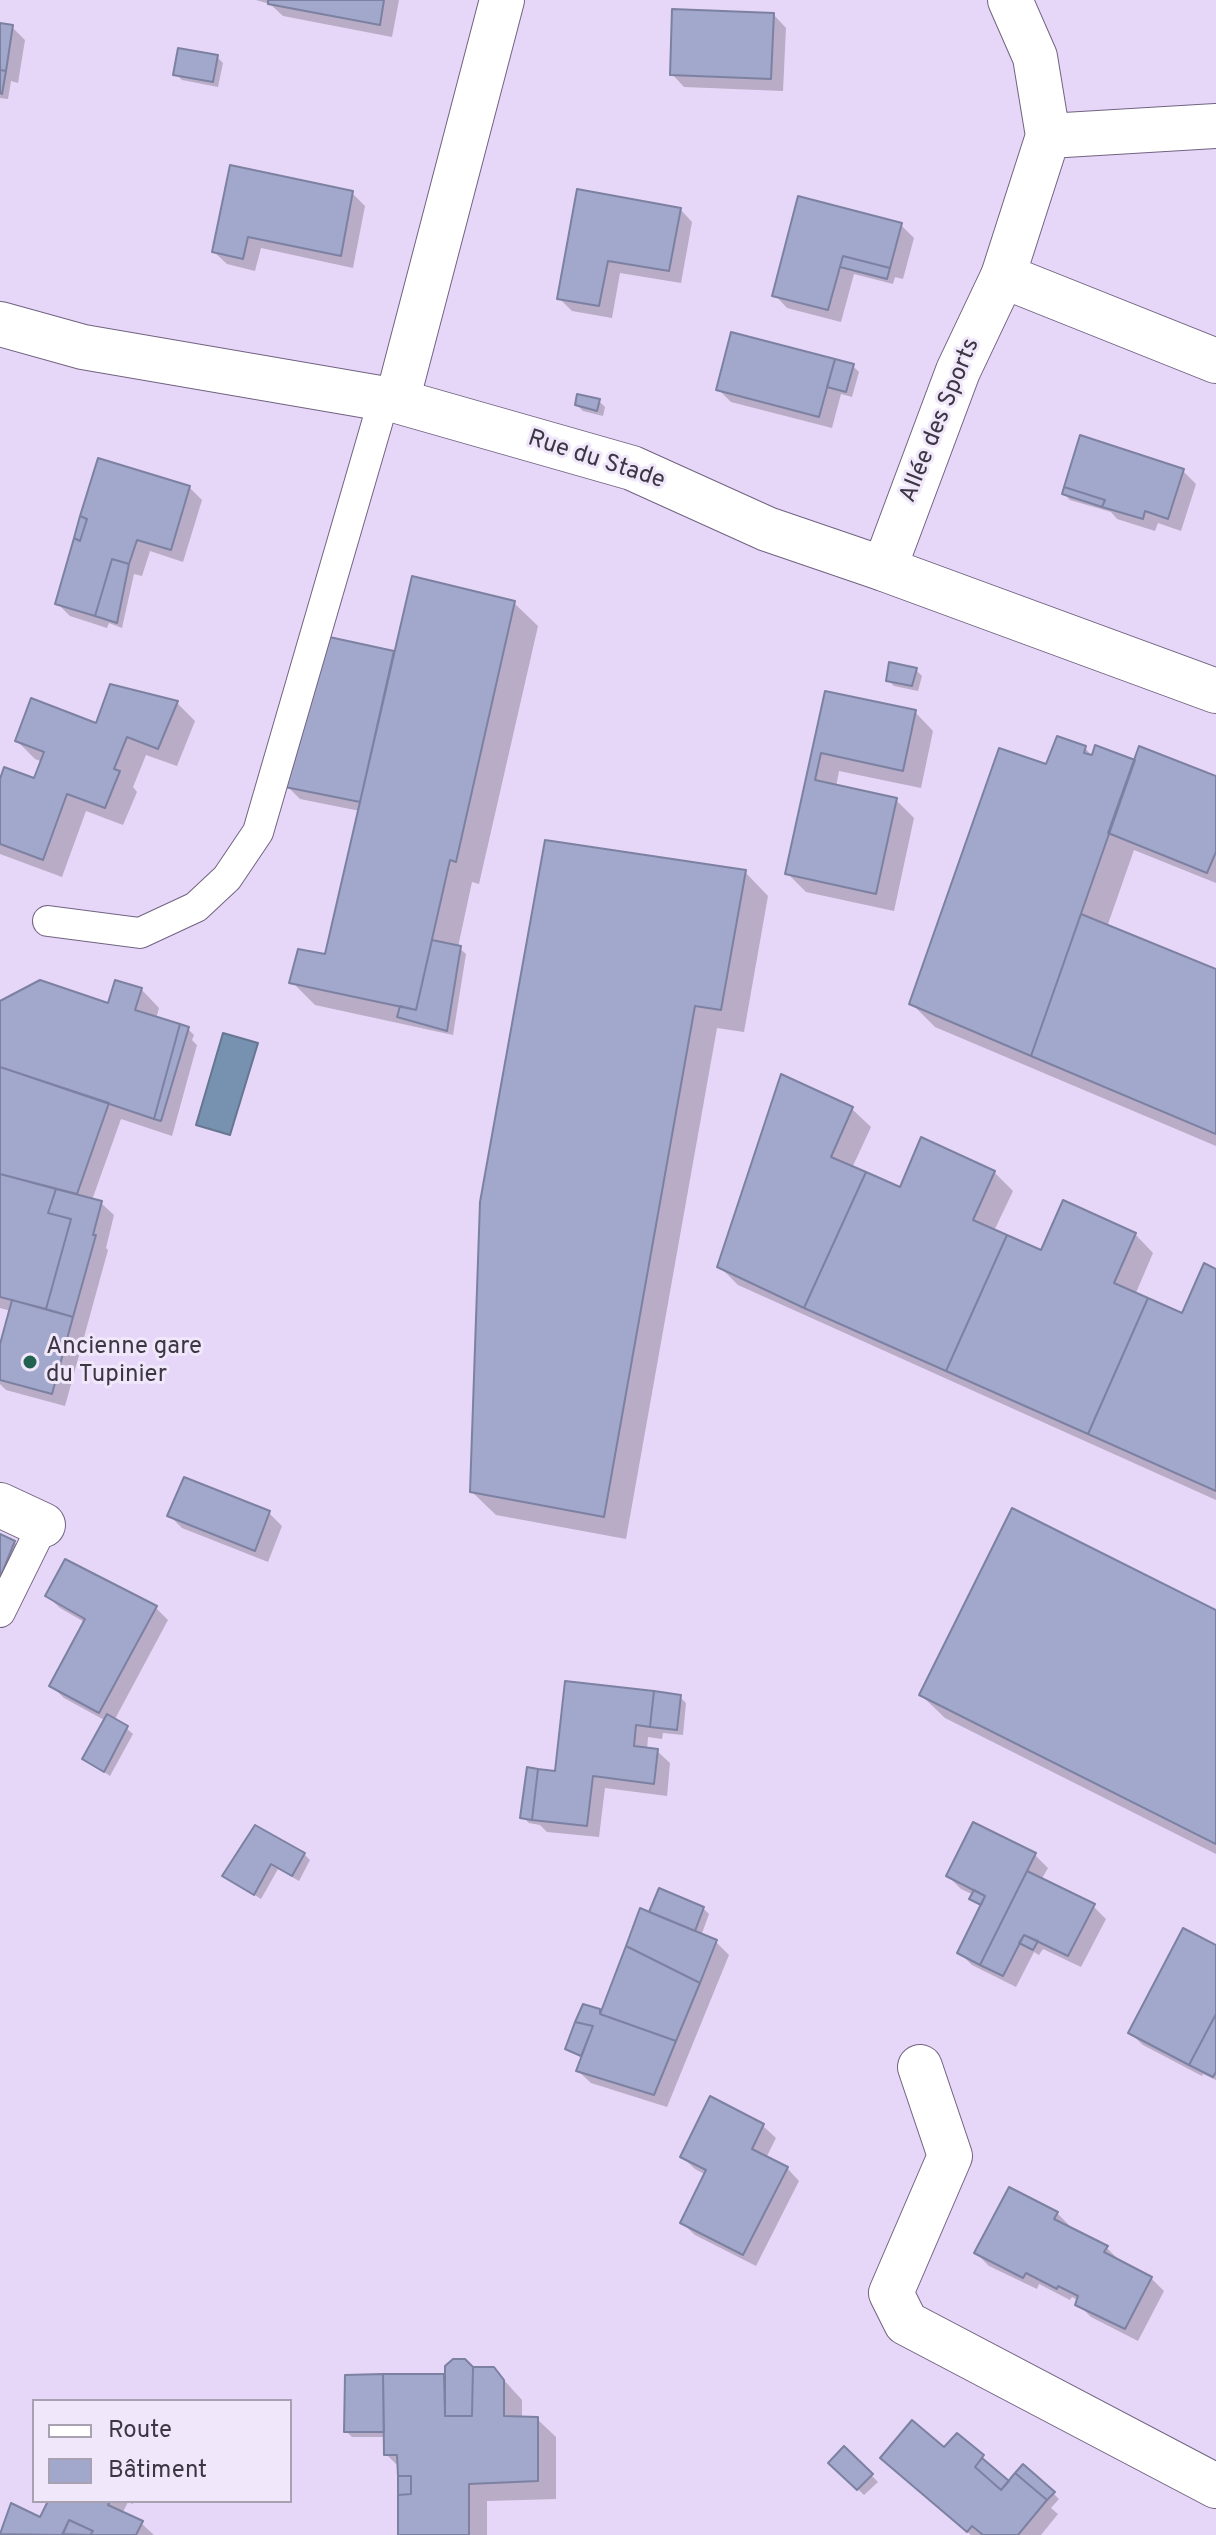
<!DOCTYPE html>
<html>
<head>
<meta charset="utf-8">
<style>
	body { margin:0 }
	#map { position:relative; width:1216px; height:2535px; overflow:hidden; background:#e6d7f8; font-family:Overpass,sans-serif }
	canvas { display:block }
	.legend { position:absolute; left:32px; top:2399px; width:260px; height:104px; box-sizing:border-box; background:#f0e7fb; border:2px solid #a8a1b2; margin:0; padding:10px 14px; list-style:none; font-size:24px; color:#3d3744 }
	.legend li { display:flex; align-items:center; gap:16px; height:40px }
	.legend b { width:40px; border:2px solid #a8a1b2 }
</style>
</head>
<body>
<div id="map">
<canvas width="1216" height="2535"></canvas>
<ul class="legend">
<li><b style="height:10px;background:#fff"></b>Route</li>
<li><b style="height:22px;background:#a2a7cc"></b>Bâtiment</li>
</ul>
</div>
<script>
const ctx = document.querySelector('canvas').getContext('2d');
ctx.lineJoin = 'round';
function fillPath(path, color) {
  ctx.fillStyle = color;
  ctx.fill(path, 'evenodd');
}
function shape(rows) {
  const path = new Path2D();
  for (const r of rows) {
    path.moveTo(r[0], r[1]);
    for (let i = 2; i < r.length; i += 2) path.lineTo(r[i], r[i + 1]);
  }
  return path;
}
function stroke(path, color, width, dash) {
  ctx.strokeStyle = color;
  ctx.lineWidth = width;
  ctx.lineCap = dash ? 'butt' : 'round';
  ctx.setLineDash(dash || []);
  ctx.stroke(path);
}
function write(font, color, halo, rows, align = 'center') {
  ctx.font = font + ' Overpass,sans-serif';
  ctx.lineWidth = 6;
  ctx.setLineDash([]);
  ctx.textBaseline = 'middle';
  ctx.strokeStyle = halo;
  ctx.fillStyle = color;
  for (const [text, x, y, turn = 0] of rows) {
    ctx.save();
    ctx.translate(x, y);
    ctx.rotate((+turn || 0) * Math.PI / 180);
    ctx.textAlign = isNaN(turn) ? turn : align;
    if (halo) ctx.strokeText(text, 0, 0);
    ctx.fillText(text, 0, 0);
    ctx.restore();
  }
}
const water = shape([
	[223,1033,258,1043,230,1135,196,1125,223,1033]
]);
fillPath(water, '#7791b0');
stroke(water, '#667690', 2);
fillPath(shape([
	[256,0,399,0,392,37,283,16,270,4],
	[774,15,786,28,783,91,684,87,672,74],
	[0,25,12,27,25,40,18,83,11,81,8,99,0,98],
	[217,57,223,63,218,87,182,80,176,74],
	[231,167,352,193,365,206,353,268,261,248,255,271,227,264,214,252],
	[578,191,680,209,692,222,681,283,620,273,612,318,572,311,559,298],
	[800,198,901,225,914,238,903,279,895,277,893,284,854,274,841,322,787,308,775,295],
	[853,366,859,372,852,397,841,394,832,428,731,402,718,389],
	[599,401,605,407,603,416,583,411,577,405],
	[1183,471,1196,484,1181,531,1158,523,1155,531,1117,519,1111,512,1070,500,1064,494],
	[189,487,202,500,183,562,150,551,142,576,134,574,122,628,109,623,107,628,70,616,57,603],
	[514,603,538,626,479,884,472,882,458,947,466,954,453,1035,315,1005,292,982,326,956,360,811,300,799,287,786,393,653,396,656],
	[916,670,922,676,918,691,894,686,888,680],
	[827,693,915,712,933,731,921,788,839,771,836,787,896,800,914,818,894,911,806,892,788,874],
	[177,703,195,721,177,766,146,755,133,787,137,792,123,825,86,811,62,877,0,854,0,785,36,781,43,762,35,759,17,741,98,726],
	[1085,748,1093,757,1216,778,1216,883,1134,850,1107,927,1216,971,1216,1146,935,1027,912,1004,1048,767],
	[745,872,768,896,744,1032,717,1028,626,1539,496,1515,472,1492],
	[141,989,159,1008,156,1019,188,1029,194,1035,192,1040,197,1045,172,1136,121,1119,92,1200,101,1203,114,1215,106,1248,108,1250,65,1406,6,1390,0,1384,0,1351,11,1311,0,1308,0,1003,109,1005],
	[852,1109,871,1127,852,1168,901,1190,994,1172,1013,1191,994,1231,1042,1253,1135,1234,1153,1253,1135,1295,1183,1316,1216,1271,1216,1500,738,1285,720,1267],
	[269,1513,282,1526,268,1562,182,1528,169,1515],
	[0,1536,14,1542,27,1555,0,1599],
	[47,1596,155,1607,168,1620,115,1719,133,1734,110,1776,85,1759,106,1721,64,1698,52,1686,86,1623,60,1608],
	[1216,1612,1216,1854,945,1718,921,1695],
	[680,1697,686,1703,683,1735,663,1733,662,1739,648,1737,647,1750,657,1751,670,1763,667,1796,605,1788,599,1837,547,1832,540,1825,529,1823,523,1817,556,1773],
	[974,1825,1035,1855,1048,1868,1041,1880,1093,1906,1106,1919,1081,1967,1043,1949,1039,1955,1034,1952,1016,1987,972,1965,960,1953,982,1907,972,1899,974,1895,961,1889,948,1876],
	[304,1854,310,1860,299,1881,278,1869,261,1899,225,1876],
	[703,1908,709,1914,701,1936,716,1942,729,1955,667,2107,591,2083,578,2071,583,2059,567,2048,584,2006,602,2011,657,1917],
	[1216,1947,1216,2080,1203,2074,1202,2076,1143,2045,1130,2033],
	[763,2126,776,2138,766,2158,787,2168,799,2181,756,2266,695,2235,682,2223,706,2175,695,2169,682,2157],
	[1057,2213,1070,2226,1068,2228,1107,2248,1119,2260,1151,2278,1164,2291,1138,2341,1091,2317,1078,2304,1079,2301,1072,2297,1070,2300,1039,2284,1037,2289,989,2266,976,2253],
	[472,2369,494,2369,522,2400,522,2419,537,2419,556,2437,556,2499,487,2501,487,2535,400,2535,400,2468,386,2454,386,2437,352,2437,346,2431,444,2376,447,2379],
	[957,2436,1009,2484,1053,2493,1059,2499,1051,2508,1058,2514,1041,2535,971,2535,895,2471,945,2450],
	[845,2449,878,2482,864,2495,831,2463],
	[50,2501,134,2501,133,2504,128,2502,122,2514,141,2523,154,2535,3,2535,0,2533,12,2506,41,2520]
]), '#0003');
const building = shape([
	[268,0,384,0,380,25,268,4,268,0],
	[672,9,774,13,771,79,670,75,672,9],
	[0,23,13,25,6,71,0,70,0,23],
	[178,48,218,55,213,82,173,75,178,48],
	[0,70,6,71,2,94,0,93,0,70],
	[230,165,353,191,341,256,248,237,243,259,212,252,230,165],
	[577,189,681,208,669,271,608,261,599,306,557,299,577,189],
	[798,196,902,223,890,268,843,256,828,310,772,296,798,196],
	[843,256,890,268,887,279,840,267,843,256],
	[731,332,835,359,819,417,716,390,731,332],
	[835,359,854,364,846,392,827,387,835,359],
	[577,394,600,399,597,411,575,405,577,394],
	[1080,435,1184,469,1168,519,1145,511,1143,519,1102,507,1105,500,1064,487,1080,435],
	[98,458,190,486,171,550,137,540,129,564,112,559,95,616,55,604,74,538,80,541,87,519,80,516,98,458],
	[1064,487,1105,500,1102,507,1062,494,1064,487],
	[80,516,87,519,80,541,74,538,80,516],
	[112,559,129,564,117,623,95,616,112,559],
	[412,576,515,601,456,862,450,860,416,1010,289,983,298,949,325,954,412,576],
	[320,635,394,651,360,802,285,787,320,635],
	[889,662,917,668,912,686,886,681,889,662],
	[110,684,178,701,158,749,127,737,114,769,120,771,105,808,67,794,43,860,0,844,0,779,4,767,34,778,44,752,15,741,31,698,96,723,110,684],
	[825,691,916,710,903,771,821,753,815,780,897,798,876,894,785,874,825,691],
	[1057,736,1086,746,1084,753,1092,755,1095,745,1135,760,1031,1056,909,1004,999,748,1046,764,1057,736],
	[1139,746,1216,776,1216,852,1207,873,1108,833,1139,746],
	[545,840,746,870,721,1010,695,1006,604,1517,470,1492,480,1202,545,840],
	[1081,914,1216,969,1216,1134,1031,1056,1081,914],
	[432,940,461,946,447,1031,397,1017,400,1006,416,1010,432,940],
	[40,980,108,1003,115,980,142,988,135,1010,180,1024,154,1119,0,1067,0,1001,40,980],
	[180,1024,189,1027,161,1121,154,1119,180,1024],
	[0,1067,109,1103,77,1194,0,1174,0,1067],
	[781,1074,853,1107,831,1157,866,1172,804,1308,717,1267,781,1074],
	[921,1137,995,1171,973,1220,1007,1235,946,1371,804,1308,866,1172,900,1187,921,1137],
	[0,1174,56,1189,48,1213,71,1219,46,1309,0,1297,0,1174],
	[56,1189,102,1201,93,1235,96,1235,73,1317,46,1309,71,1219,48,1213,56,1189],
	[1063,1200,1136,1233,1114,1283,1148,1298,1088,1434,946,1371,1007,1235,1041,1250,1063,1200],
	[1204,1263,1216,1269,1216,1491,1088,1434,1148,1298,1182,1313,1204,1263],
	[12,1300,73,1317,52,1394,0,1380,0,1344,12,1300],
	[184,1477,270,1511,255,1551,167,1516,184,1477],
	[1012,1508,1216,1610,1216,1844,919,1695,1012,1508],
	[0,1534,15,1541,0,1578,0,1534],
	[65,1559,157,1606,99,1713,49,1686,85,1619,45,1596,65,1559],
	[565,1681,654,1691,650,1727,636,1725,634,1746,658,1749,654,1784,593,1776,587,1826,532,1820,538,1769,555,1771,565,1681],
	[654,1691,681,1695,677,1730,650,1727,654,1691],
	[107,1714,128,1726,104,1772,82,1759,107,1714],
	[527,1767,538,1769,532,1820,520,1818,527,1767],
	[973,1822,1036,1853,980,1965,957,1953,985,1896,946,1876,973,1822],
	[255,1825,305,1853,292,1876,271,1864,254,1895,222,1876,255,1825],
	[1027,1871,1095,1904,1068,1956,1024,1935,1003,1976,980,1965,1027,1871],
	[659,1888,704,1907,695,1931,649,1912,659,1888],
	[974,1890,985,1896,981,1905,969,1899,974,1890],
	[640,1908,717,1940,700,1983,626,1946,640,1908],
	[1183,1928,1216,1945,1216,2014,1189,2065,1128,2033,1183,1928],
	[1024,1935,1038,1941,1033,1950,1019,1943,1024,1935],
	[626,1946,700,1983,676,2041,600,2014,626,1946],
	[583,2004,600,2009,600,2014,676,2041,654,2095,576,2071,593,2026,575,2022,583,2004],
	[1216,2014,1216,2072,1213,2077,1189,2065,1216,2014],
	[575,2022,593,2026,581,2056,565,2049,575,2022],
	[710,2096,764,2124,752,2149,788,2167,743,2255,680,2223,706,2170,680,2157,710,2096],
	[1009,2187,1058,2212,1054,2219,1108,2246,1104,2252,1152,2277,1125,2329,1075,2305,1078,2296,1058,2286,1057,2289,1026,2273,1023,2278,974,2253,1009,2187],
	[453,2359,465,2359,473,2367,472,2416,445,2416,445,2366,453,2359],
	[473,2367,494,2367,504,2380,504,2416,538,2417,538,2481,469,2484,469,2535,398,2535,398,2495,411,2494,411,2476,398,2476,397,2455,384,2455,383,2374,444,2374,445,2416,472,2416,473,2367],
	[383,2374,384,2432,344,2432,345,2375,383,2374],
	[912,2420,944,2447,957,2433,984,2455,975,2467,1001,2490,1015,2473,1047,2500,1018,2535,983,2535,972,2526,967,2532,880,2458,912,2420],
	[844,2446,873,2474,857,2490,828,2463,844,2446],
	[982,2458,1009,2481,1001,2490,975,2467,982,2458],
	[1023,2464,1055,2492,1047,2500,1015,2473,1023,2464],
	[398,2476,411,2476,411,2494,398,2495,398,2476],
	[48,2501,110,2501,108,2505,143,2521,136,2535,90,2535,93,2531,69,2520,62,2535,0,2534,11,2503,40,2517,48,2501],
	[69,2520,93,2531,90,2535,63,2534,69,2520]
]);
fillPath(building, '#a2a7cc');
stroke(building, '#7d81a1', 2);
const service = shape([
	[48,921,140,933,196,907,227,878,258,832,384,399],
	[0,1612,43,1525]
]);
const pedestrian = shape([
	[884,569,958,371,1003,276]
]);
const minor = shape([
	[1010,0,1035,57,1048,136,1003,276,1216,361],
	[1048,136,1216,126],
	[0,324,83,347,397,401,632,468,767,529,884,569,1216,691],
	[397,401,502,0],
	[0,1505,43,1525],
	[920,2067,950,2156,891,2293,906,2323,1216,2486]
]);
stroke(service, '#716380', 32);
stroke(pedestrian, '#716380', 46);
stroke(minor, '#716380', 46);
stroke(service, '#fff', 30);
stroke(pedestrian, '#fff', 44);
stroke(minor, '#fff', 44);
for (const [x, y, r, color] of [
	[30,1362,8,"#226250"]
]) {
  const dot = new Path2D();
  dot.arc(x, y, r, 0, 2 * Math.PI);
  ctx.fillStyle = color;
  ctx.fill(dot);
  stroke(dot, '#f0e7fb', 3);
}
write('24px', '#3d3744', '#f0e7fb', [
	["Allée des Sports",941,421,-68],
	["Rue du Stade",596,461,18]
]);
write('24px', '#3d3744', '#f0e7fb', [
	["Ancienne gare",46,1348],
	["du Tupinier",46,1376]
], 'left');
</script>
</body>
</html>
